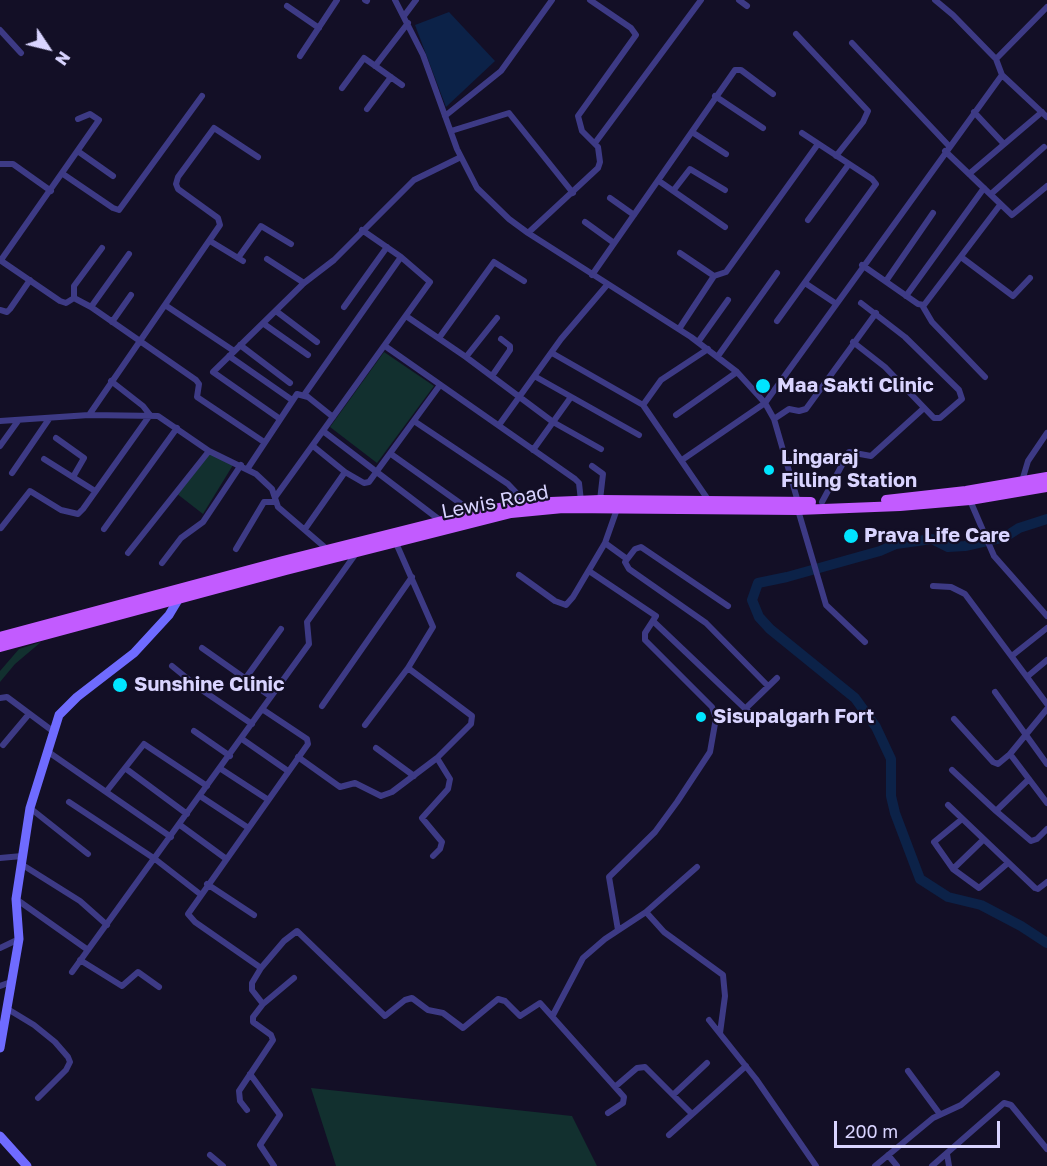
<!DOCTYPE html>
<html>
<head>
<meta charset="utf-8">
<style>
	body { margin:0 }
	#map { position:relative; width:1047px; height:1166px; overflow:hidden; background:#130f26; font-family:"Golos Text",sans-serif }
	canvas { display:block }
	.north { position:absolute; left:18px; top:18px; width:60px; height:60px; -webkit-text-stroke:4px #130f26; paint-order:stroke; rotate:125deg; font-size:16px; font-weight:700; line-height:24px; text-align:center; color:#d9d4ff }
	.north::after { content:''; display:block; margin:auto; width:21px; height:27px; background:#d9d4ff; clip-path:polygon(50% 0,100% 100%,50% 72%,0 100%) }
	.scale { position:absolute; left:834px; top:1121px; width:166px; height:27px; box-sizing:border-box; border:3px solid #d9d4ff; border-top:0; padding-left:8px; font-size:18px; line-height:21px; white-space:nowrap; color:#d9d4ff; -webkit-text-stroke:4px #130f26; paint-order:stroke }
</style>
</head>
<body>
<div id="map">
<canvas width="1047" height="1166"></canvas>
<div class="north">N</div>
<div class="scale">200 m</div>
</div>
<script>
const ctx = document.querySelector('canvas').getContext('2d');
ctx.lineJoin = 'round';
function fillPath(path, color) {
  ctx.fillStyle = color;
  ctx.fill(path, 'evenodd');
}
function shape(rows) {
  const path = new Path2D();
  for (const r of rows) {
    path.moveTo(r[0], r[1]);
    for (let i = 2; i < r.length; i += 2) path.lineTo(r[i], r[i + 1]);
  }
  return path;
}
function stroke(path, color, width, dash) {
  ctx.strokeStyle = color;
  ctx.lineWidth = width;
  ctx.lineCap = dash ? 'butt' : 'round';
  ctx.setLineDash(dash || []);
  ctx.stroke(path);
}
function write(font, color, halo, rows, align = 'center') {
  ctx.font = font + ' "Golos Text",sans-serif';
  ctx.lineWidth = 4.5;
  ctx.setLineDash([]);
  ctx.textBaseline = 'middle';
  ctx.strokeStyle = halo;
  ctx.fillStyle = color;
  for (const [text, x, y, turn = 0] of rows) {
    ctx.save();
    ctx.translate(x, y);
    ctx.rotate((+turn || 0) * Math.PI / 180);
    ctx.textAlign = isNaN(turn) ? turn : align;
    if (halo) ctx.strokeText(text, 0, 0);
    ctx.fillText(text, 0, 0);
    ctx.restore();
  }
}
fillPath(shape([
	[384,352,434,386,377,463,330,427],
	[207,452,233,465,203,514,176,493],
	[41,642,15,664,0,682,0,671,19,649],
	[311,1088,572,1116,597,1166,336,1166]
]), '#12302f');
fillPath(shape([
	[449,12,495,61,446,107,415,25]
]), '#0c2248');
stroke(shape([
	[1047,519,1019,528,1005,537,965,546,948,547,932,539,896,544,880,551,787,577,758,583,752,600,759,617,770,629,855,698,876,727,891,759,891,796,895,813,920,879,948,897,981,905,1021,926,1047,943]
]), '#0c2248', 10);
stroke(shape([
	[365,0,367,1],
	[395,0,423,55,457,149,477,188,509,219,528,233,691,337,737,372,765,403,774,419,798,502],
	[739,0,747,6],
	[935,0,953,15,996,59,1002,75,1047,117],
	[287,6,319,28],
	[404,16,416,0],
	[0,30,21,53],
	[796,34,868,111,863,122,836,156],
	[852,43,949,146],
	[300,56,337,0],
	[996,59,1047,7],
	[375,66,408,23],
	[342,88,364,58,402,85],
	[715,96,763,128],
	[367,109,391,77],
	[974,112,1003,143],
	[445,116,501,71,552,0],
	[451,131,509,113,573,193],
	[692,132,726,154],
	[595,143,701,0],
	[945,151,1012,215,1047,186],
	[79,152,113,176],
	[0,164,13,164,51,191],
	[63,174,113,208,119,210,202,96],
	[969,174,1042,112],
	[659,181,725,227],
	[673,191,690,169,725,190],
	[991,194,1044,147],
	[610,198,634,215],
	[808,220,849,164],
	[585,222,614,243],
	[528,233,598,168,600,162,598,147,582,131,578,116,636,35,631,28,590,0],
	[210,241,243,261],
	[680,253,714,276,726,272,818,144],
	[961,257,1013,296,1030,278],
	[238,258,261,226,291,244],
	[267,259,304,283],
	[0,260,60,301,66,303,74,298,91,307,196,380,199,384,197,397,264,442],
	[1,260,99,120,90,114,78,119],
	[862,265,918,304,924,305,1000,205],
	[592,275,735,70,741,70,773,94],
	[886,281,933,213],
	[805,283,835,303],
	[906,296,984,188],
	[74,298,74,286,102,248],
	[165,305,234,351],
	[922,305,932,322,985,377],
	[91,307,129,254],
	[344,307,387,247],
	[0,310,7,312,10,309,30,280],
	[276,311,317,342],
	[406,316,466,357,553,422,601,449],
	[777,321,876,184,872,179,802,133],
	[112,322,131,295],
	[264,324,308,355],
	[679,329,714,276],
	[439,338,494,262,524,281],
	[698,342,728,300],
	[853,342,885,367,934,418,940,418,962,399,959,390,905,337,861,303],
	[240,345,290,383],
	[385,346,575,479,579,483,581,501],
	[552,353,643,405,709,501],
	[229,356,292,400],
	[718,356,777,273],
	[466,357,497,318],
	[492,376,510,350,510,346,501,339],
	[536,377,639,435],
	[304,395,401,257],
	[643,405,661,380,708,349],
	[89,415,220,225,218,218,178,189,176,184,178,177,214,128,258,157],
	[676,415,737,372],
	[280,419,213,372,304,283,334,260,414,180,461,157],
	[774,419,789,409,799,411,806,409,876,313],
	[0,421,89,415,158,416,209,451,256,474,272,489,278,507,328,550],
	[414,421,508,484,526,503],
	[499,425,561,339,607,285],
	[323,431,441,521],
	[56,438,84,458,73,477],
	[0,446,18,421],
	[313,446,345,472,364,483,369,482,440,385],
	[533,450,571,397],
	[391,454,474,513],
	[44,459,95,491],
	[682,460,765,403,1002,75],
	[592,466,603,474,600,500],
	[248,468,297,394,308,397,333,417],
	[12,473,49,419],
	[1022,481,1028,461,1047,433],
	[276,496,430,282,401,257,362,230],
	[969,498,994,556,1047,616],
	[822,502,849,452,871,456,924,408],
	[798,510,826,605,865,642],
	[1,528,30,491,61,510,78,514,83,509,150,415,143,406,111,381],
	[104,529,177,428],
	[305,529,345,472],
	[605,543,627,559],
	[236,549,264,502,276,502],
	[128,553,209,451],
	[162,563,181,538,203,522,241,465],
	[589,571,656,616,645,633,645,640,712,707,716,718,710,752,677,802,655,832,609,877,618,930],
	[519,575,555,601,566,605,573,597,605,543,617,509],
	[933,586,951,587,965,594,1047,704],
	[728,606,641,547,635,549,625,562,629,569,706,623,768,686],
	[654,622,754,717],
	[202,648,270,696],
	[1013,655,1047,628],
	[172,666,199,688,252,724],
	[1028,676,1047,660],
	[245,679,281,629],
	[995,692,1047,764],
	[0,698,7,697,54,732],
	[322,706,412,577],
	[745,709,777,678],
	[954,719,993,762,998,764,1010,754,1047,709],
	[365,725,408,668,433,627,396,543],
	[194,731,230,756],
	[242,739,288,771],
	[3,745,29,714],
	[376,748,414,776],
	[47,751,171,837],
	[1010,754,1047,803],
	[298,757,340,787,355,783,381,796,392,792,437,758,471,724,472,716,408,668],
	[125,768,187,814],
	[221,769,267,799],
	[952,770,996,811],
	[1029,779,996,811,1031,841,1037,839,1047,829],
	[106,792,144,744,207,786],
	[200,796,247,827],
	[69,802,155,859,200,894],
	[948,805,1035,888,1038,889,1047,882],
	[30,808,88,854],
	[962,819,934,842,953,869,979,888,1008,863],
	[180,825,225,858],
	[433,856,440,849,442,842,422,818,448,789,450,779,437,758],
	[0,858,22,856],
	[21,864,80,901,107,925],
	[953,869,983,840],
	[207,884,254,915],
	[16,899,88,950],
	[646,912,664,932,723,975,725,996,720,1033],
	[0,948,19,939],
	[80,960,122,986,138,972,159,987],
	[261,968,195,922,188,914,308,744,307,739,262,709],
	[72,972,309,644,307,622,357,552],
	[0,986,11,982],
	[263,1004,252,990,252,983,261,968,284,941,297,931,385,1016,405,1000,412,998,428,1010,443,1013,463,1028,498,999,505,1001,520,1016,540,1003,624,1097,623,1103,608,1113],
	[6,1008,34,1025,55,1042,68,1057,70,1062,66,1070,38,1098],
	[553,1015,583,958,605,939,646,912,697,867],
	[709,1020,756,1079,816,1166],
	[908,1071,939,1113],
	[250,1074,280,1115,260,1145,274,1166],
	[616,1086,637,1068,645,1067,692,1114],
	[674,1094,707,1063],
	[247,1110,240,1101,239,1091,273,1040,271,1035,253,1022,253,1017,263,1004,294,978],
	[669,1135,746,1066],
	[947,1154,949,1166],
	[210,1155,223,1166],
	[888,1155,897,1166],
	[875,1166,933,1118,961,1105,997,1074],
	[932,1166,1004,1103,1011,1105,1047,1149]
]), '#3d3a85', 6);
stroke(shape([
	[0,1048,19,939,16,899,30,808,59,715,77,697,134,653,169,615,178,600],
	[0,1136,27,1166]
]), '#6f6bff', 9);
stroke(shape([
	[886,500,966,491,1047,477],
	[0,637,283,561,474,513,526,503,600,500,811,502],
	[0,647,286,570,511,513,563,508,798,510,900,506,970,500,1047,487]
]), '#c25bff', 10);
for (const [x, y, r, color] of [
	[763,386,8,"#00e5ff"],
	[769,470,6,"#00e5ff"],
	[851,536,8,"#00e5ff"],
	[120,685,8,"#00e5ff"],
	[701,717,6,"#00e5ff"]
]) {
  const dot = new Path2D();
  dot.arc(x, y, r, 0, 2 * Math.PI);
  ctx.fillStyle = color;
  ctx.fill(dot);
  stroke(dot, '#130f26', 2);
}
write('bold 20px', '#d9d4ff', '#130f26', [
	["Maa Sakti Clinic",777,386],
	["Lingaraj",781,458],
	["Filling Station",781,481],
	["Prava Life Care",864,536],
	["Sunshine Clinic",134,685],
	["Sisupalgarh Fort",713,717]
], 'left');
write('20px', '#d9d4ff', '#130f26', [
	["Lewis Road",495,502,-11]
]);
</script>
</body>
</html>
